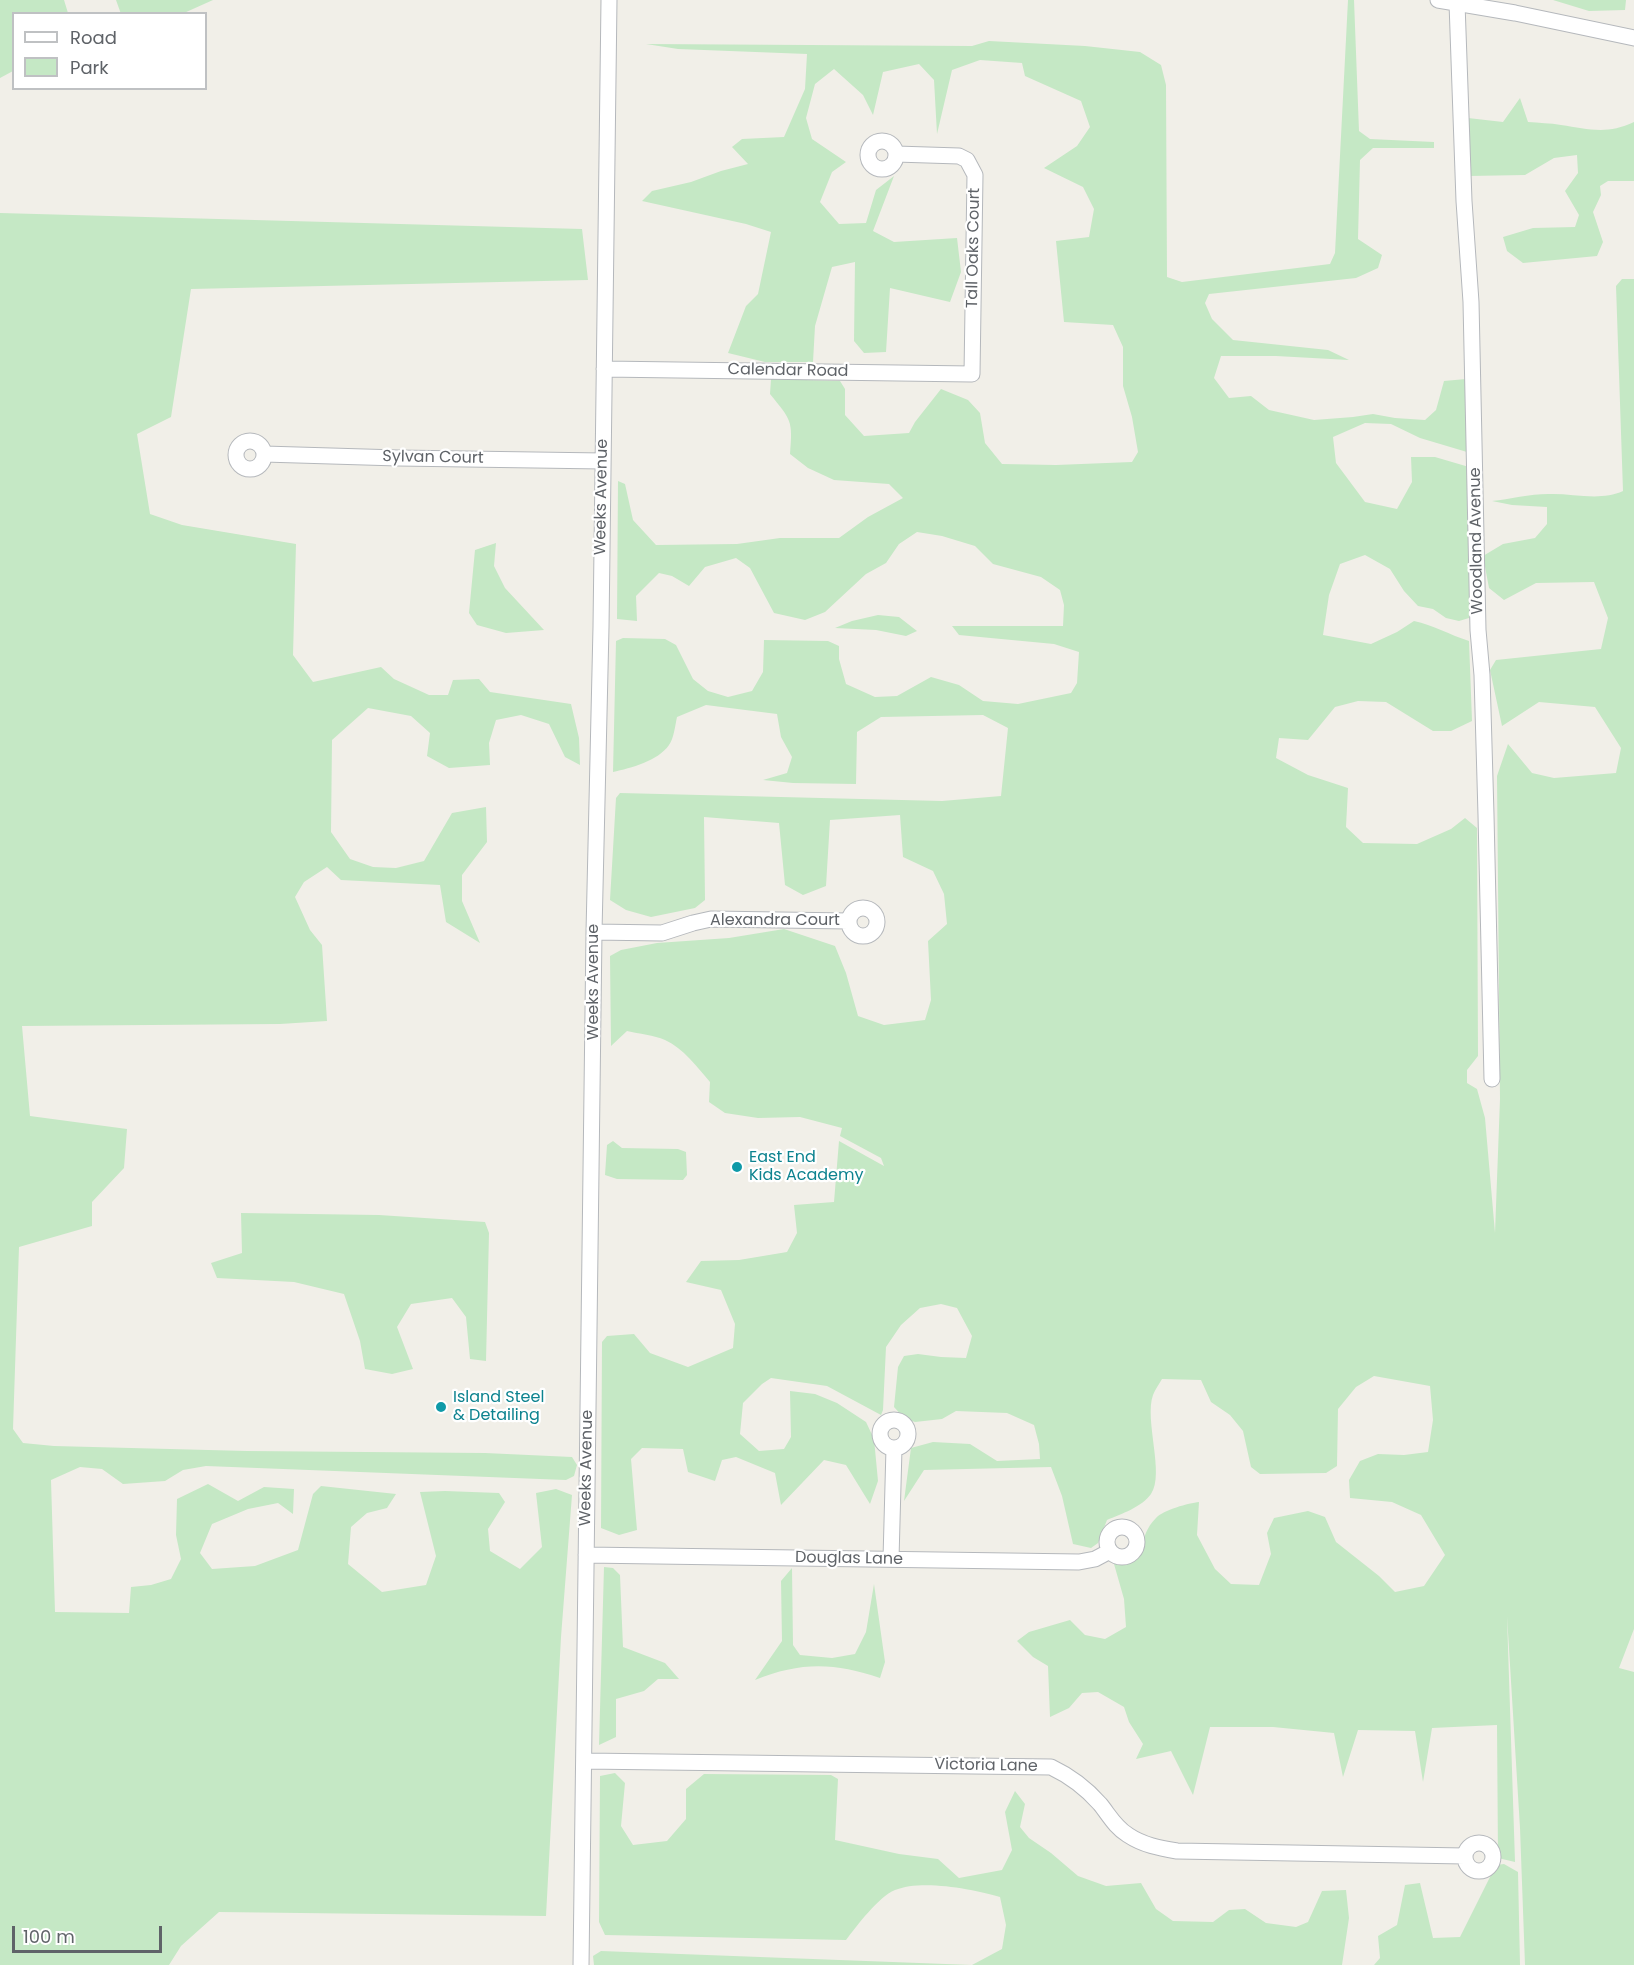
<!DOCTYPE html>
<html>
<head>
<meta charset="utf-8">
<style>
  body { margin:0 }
  #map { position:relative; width:1634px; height:1965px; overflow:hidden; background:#f1efe8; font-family:Poppins,sans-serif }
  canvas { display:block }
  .legend { position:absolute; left:12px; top:12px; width:195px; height:78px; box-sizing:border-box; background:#fff; border:2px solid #bfc1c3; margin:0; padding:8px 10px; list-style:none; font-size:18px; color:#5f6368 }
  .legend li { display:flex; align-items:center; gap:12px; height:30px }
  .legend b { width:30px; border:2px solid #bfc1c3 }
  .scale { position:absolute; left:12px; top:1926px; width:150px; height:27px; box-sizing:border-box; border:3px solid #5f6368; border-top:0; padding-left:8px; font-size:18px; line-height:21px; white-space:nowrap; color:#5f6368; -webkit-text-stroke:4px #fff; paint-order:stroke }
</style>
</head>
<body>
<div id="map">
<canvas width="1634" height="1965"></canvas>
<ul class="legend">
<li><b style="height:8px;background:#fff"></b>Road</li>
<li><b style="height:16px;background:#c5e8c5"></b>Park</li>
</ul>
<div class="scale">100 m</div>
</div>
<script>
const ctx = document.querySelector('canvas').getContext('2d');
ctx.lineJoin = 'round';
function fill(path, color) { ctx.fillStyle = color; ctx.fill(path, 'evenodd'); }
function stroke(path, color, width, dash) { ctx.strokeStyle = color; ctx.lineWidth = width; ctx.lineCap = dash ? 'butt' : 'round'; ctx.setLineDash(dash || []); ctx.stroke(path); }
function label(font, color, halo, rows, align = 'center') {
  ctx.font = font + ' Poppins,sans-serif'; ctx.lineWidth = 4.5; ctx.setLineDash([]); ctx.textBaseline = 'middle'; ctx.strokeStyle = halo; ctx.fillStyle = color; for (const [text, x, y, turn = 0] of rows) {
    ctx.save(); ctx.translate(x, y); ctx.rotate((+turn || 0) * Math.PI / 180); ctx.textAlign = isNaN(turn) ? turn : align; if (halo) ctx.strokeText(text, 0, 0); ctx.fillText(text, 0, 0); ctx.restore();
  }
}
const green = new Path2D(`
  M0,0H64L68,13L14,14L13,71L0,78Z
  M116,0H213L184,13L121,14Z
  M1348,0H1354L1359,131L1370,139L1434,142V148H1373L1360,160L1358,239L1382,255L1378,268L1356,278L1209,294L1205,303L1212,319L1233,340L1328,350L1349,360L1276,356H1221L1214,378L1229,398L1251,396L1269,410L1314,420L1353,417L1373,414L1395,418L1425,420L1436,410L1444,381L1466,379L1467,452L1420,438L1391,424L1365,423L1333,437L1336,463L1365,502L1397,509L1412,482L1411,457H1435L1469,467L1470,609L1469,618L1459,621L1446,618L1433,609L1418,606L1404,591L1390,569L1365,555L1340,564L1329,595L1323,635L1371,644L1397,632L1414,621C1433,625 1450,635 1469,641L1472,721L1451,731H1433L1386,702L1358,701L1335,707L1308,740L1279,738L1276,758L1308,775L1348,788L1346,827L1363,843L1417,844L1451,829L1465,818L1477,828L1478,1056L1467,1070V1083L1477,1089L1485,1118L1495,1233L1500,1099L1497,776L1508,744L1532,773L1554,778L1616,773L1621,748L1595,707L1539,702L1502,726L1490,670L1496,660L1601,649L1608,618L1594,582L1536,583L1504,600L1489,588L1483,556L1503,544L1535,538L1547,524V507L1512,505L1492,501C1511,499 1533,493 1553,494C1575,494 1602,501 1623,491L1616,286L1622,279H1634V1629L1619,1668L1634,1672V1965H1525L1520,1828L1507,1616L1515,1862L1498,1858L1497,1725L1432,1728L1423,1782L1415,1731L1358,1730L1343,1777L1334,1733L1273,1727H1210L1193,1795L1171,1751L1136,1759L1143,1744L1129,1722L1124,1707L1098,1692L1082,1693L1069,1708L1050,1717L1048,1666L1033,1657L1017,1641L1029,1632L1070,1620L1085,1635L1105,1639L1126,1627L1124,1599L1114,1564C1151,1555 1136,1538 1156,1518C1163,1510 1189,1503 1199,1502L1197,1535L1215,1569L1231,1584L1259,1585L1271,1554L1267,1533L1274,1518L1308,1511L1325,1517L1336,1542L1379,1576L1395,1592L1424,1586L1445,1555L1421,1515L1392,1502L1350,1498L1349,1480L1360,1461L1378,1454L1404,1455L1428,1452L1433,1420L1430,1386L1374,1376L1356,1387L1338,1409L1337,1466L1326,1473L1260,1474L1251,1467L1243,1431L1230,1415L1211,1402L1201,1380L1162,1379C1159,1384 1155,1390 1153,1395C1144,1420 1165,1474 1151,1494C1142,1507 1121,1514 1107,1520L1098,1543L1091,1548L1073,1544L1062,1496L1051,1467L924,1470L904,1501L911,1448L933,1442L970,1444L997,1461L1040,1459L1039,1444L1034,1425L1007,1413L956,1411L942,1419L915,1422L904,1418L894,1407L898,1367L904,1356L918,1354L941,1357L966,1358L972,1336L957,1308L941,1304L920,1308L901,1325L886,1347L883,1410L881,1415L827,1386L771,1378L762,1384L743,1403L740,1434L759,1451L784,1449L791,1437L790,1391L815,1394L837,1403L866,1422L874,1439L878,1481L870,1504L846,1465L824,1460L781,1505L775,1473L736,1457L722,1460L715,1481L688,1472L683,1449L642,1448L631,1459L637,1530L619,1535L601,1528L602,1342L607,1336L634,1334L650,1353L688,1367L733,1348L735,1324L721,1290L686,1282L701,1261L739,1260L787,1252L797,1233L794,1205L834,1202L839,1141L884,1166L881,1158L840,1136L842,1128L800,1117L758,1118L725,1113L709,1102L710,1082C698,1068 683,1048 665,1040C654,1035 639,1034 627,1031L611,1046L610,956L621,950L657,943L729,938L784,929L835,946L846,973L858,1016L884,1025L925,1020L931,1000L928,941L947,924L944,894L933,871L903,857L900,815L830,820L826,886L803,895L785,885L779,823L704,817L705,900L695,908L651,917L626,910L610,900L616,798L620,793L942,801L1001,796L1008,728L983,715L881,717L857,732L856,784L793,783L763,780L787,773L792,757L781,737L777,714L706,705L677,717C675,726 674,738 669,745C658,761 631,768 613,772L616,641L623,638L665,639L676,645L693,679L708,691L728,697L752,691L763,672L764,640L828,641L839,646V659L846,684L875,697L897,696L931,677L959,685L983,701L1018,704L1071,693L1077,683L1079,652L1054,644L959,635L952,626H1063L1064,605L1060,590L1041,577L993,564L975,546L942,536L917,532L899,544L886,563L866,574L825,612L805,620L774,613L750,568L736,558L705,567L689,586L672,576L659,573L636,596L637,621L617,619L618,481L625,484L633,520L656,545L737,544L780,538H839L868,517L903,498L889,484L834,480L808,468L790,454C793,420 791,420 770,394L771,379L840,381L845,389V415L864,436L909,433L915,422L941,389L968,400L980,413L985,443L1002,464L1056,465L1132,462L1138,452L1132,417L1123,386V347L1113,325L1064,322L1056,241L1089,237L1094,209L1083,187L1044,168L1077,146L1090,127L1081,101L1025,76L1022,63L980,60L952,70L937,134L934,80L919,64L883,72L873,115L863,95L834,69L815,84L806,118L812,139L846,162L832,172L820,202L839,224L866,223L876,190L894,176L873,231L894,242L957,238L961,272L950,302L890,288L886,352L864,353L854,341L855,262L832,267L815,326L813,362H765L728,353L746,306L758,294L771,232L746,224L642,201L652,191L691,182L721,171L748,164L732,147L742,139L784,137L805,89L807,54L678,49L646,44L972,46L989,41L1085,46L1140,52L1161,65L1166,85L1167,277L1182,282L1330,264L1335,253Z
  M1553,0H1626L1625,10L1589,11Z
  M1520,98L1528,122C1539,123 1550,123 1561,125C1588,129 1607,135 1634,122V181H1608L1600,186L1601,195L1593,212L1603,242L1597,256L1523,263L1507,251L1503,237L1533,228L1575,227L1579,215L1565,191L1578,173L1577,155L1554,158L1525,175L1469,176L1468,118L1503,122Z
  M0,213L582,229L588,280L191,289L171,417L137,434L150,514L182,525L296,544L293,655L313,682L381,667L394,679L429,695H448L453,680L479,679L490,692L571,704L579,738L580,765L565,757L549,724L521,715L496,720L489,743L490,765L449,768L427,756L430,733L411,716L368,708L332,740L331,832L350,859L373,867L396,868L424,861L452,813L486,807L487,842L462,875V901L480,943L446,922L440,885L341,880L327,867L304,882L295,897L310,930L322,945L327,1021L280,1024L22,1026L30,1116L127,1129L124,1168L92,1202V1226L19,1247L13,1429L23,1443L54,1446L247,1451L485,1453L572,1457L577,1465L574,1476L566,1480L206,1466L183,1470L165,1481L123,1484L102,1469L80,1467L51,1480L55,1612L129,1613L131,1587L151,1585L171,1579L181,1559L176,1535L177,1499L208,1484L238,1501L264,1487L294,1489L293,1514L278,1503L248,1509L212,1524L200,1553L212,1569L255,1566L298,1550L313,1494L321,1486L396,1494L387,1508L367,1513L351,1527L348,1564L382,1592L426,1585L436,1556L420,1492L445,1491L499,1493L505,1502L488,1529L490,1551L520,1569L542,1547L536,1493L556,1489L572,1495L561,1637L546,1916L219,1912L181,1946L169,1965H0Z
  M496,543L494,566L505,588L544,630L506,633L477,625L469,613L475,550Z
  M878,615L899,617L917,631L906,636L876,630L835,628L852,621Z
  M613,1141L622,1148L678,1149L686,1152L687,1175L683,1180L617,1179L605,1175L607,1145Z
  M241,1213L379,1215L485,1222L489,1233L486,1361L470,1359L466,1317L452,1298L411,1304L397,1327L413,1369L392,1374L365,1369L360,1341L344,1294L294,1282L217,1278L211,1263L242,1253Z
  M604,1567L613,1568L620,1575L623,1647L665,1663L679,1679H658L644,1691L616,1699V1737L599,1745Z
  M792,1568L793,1645L800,1655L832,1658L855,1654L866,1632L874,1584L885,1662L880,1678C834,1662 799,1662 755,1680L782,1641L781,1581Z
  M615,1773L625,1783L621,1826L633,1845L667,1841L686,1819V1789L704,1774L831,1775L838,1779L835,1840L899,1854L938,1859L959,1878L1002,1870L1012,1850L1005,1812L1015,1791L1025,1804L1020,1827L1029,1838L1051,1853L1078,1876L1106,1886L1141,1883L1156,1909L1173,1921L1213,1922L1229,1910L1245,1909L1266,1923L1296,1927L1308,1922L1322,1891L1346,1890L1349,1918L1342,1965H594L593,1956L601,1951L972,1965L1002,1949L1006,1925L1000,1897C974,1889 921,1879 895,1890C878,1897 857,1926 846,1940L605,1935L599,1922L600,1776Z
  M1504,1864L1518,1872L1520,1965H1374L1380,1958L1378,1936L1397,1925L1405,1885L1420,1883L1433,1938L1460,1937L1496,1865Z`);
const minor = new Path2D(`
  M1438,0L1515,13L1634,38
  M1457,3L1464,201L1471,302L1478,630L1482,675L1486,815L1492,1079
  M868 155a14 14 0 1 1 28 0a14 14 0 1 1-28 0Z
  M604,369L972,374L975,175L967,160L959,156L896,154
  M236 455a14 14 0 1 1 28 0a14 14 0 1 1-28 0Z
  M264,454L398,458L603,461
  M849 922a14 14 0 1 1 28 0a14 14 0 1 1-28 0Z
  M594,932L662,933L693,923L711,919L849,921
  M880 1434a14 14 0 1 1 28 0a14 14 0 1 1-28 0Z
  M1107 1542a15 15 0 1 1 30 0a15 15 0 1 1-30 0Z
  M586,1555L1079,1562L1095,1559L1110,1551
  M891,1559L894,1448
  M585,1761L1051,1767C1070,1776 1086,1788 1100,1804C1109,1815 1115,1827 1128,1835C1143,1845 1159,1848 1177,1851L1465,1856
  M1465 1857a14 14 0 1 1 28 0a14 14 0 1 1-28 0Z
  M581,1965L594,932L601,627L609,0`);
const markers = [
  [737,1167,6,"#0f9aa8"],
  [441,1407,6,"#0f9aa8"]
];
const streetNames = [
  ["Tall Oaks Court",974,248,-89],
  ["Calendar Road",788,371,1],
  ["Sylvan Court",433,458,1],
  ["Weeks Avenue",602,497,-89],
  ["Woodland Avenue",1477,541,-91],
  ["Alexandra Court",775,921],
  ["Weeks Avenue",594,982,-90],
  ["Weeks Avenue",587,1468,-89],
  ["Douglas Lane",849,1559,1],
  ["Victoria Lane",986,1766,1]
];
const cultureNames = [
  ["East End",749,1158],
  ["Kids Academy",749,1176],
  ["Island Steel",453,1398],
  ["& Detailing",453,1416]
];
fill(green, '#c5e8c5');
stroke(minor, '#b5b8bc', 17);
stroke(minor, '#fff', 15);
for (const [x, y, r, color] of markers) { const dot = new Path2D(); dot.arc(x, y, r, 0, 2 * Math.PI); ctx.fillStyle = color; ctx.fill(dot); stroke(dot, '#fff', 2); }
label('16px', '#5f6368', '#fff', streetNames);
label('16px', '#0d838f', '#fff', cultureNames, 'left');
</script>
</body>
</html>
